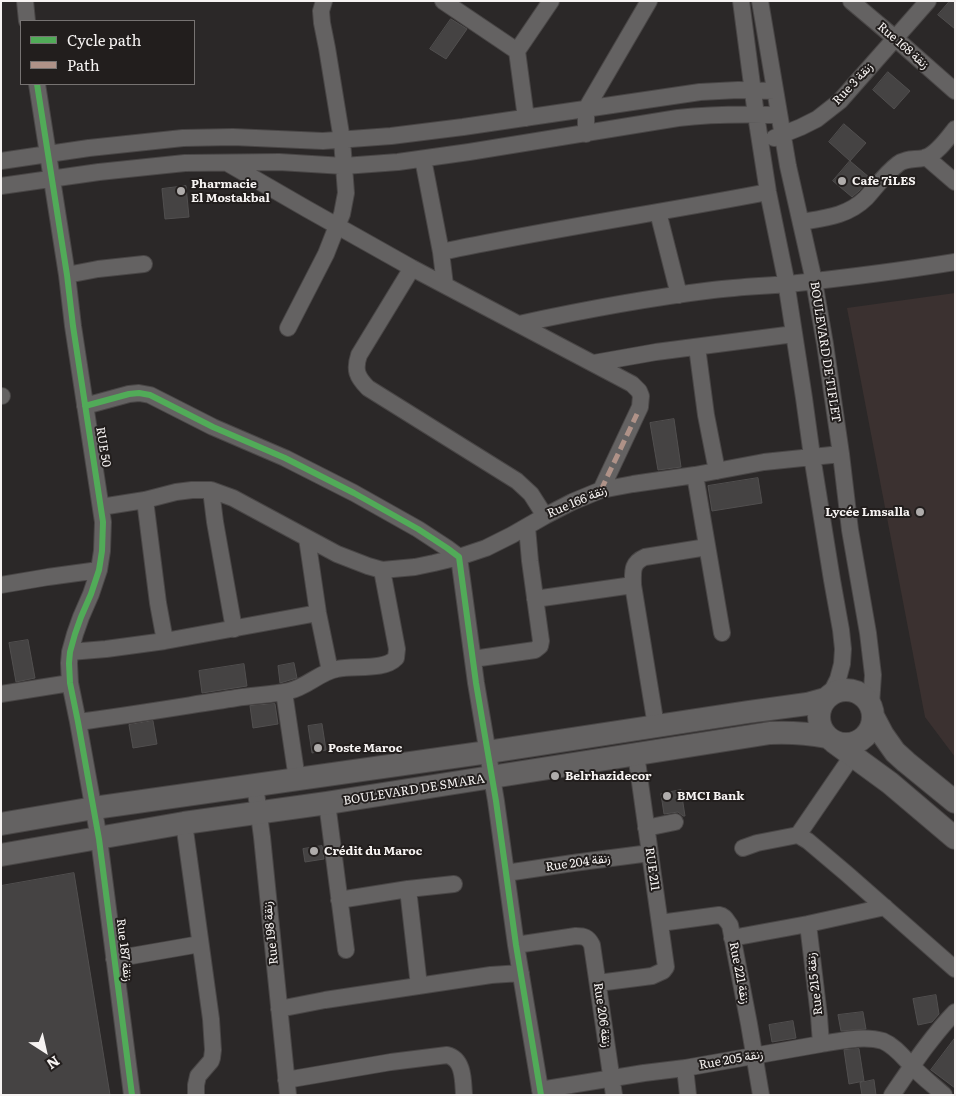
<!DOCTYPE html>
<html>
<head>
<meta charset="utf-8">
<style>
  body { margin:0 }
  #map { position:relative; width:956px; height:1096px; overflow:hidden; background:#2b2828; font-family:Literata,serif }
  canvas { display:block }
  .frame { position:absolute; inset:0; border:2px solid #f6f3f2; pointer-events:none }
  .legend { position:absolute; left:20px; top:20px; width:175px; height:65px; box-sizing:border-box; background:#221e1d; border:1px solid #777372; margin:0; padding:6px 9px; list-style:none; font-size:15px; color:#f6f3f2 }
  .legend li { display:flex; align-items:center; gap:10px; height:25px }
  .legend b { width:25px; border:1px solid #777372 }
  .north { position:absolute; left:20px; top:1026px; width:50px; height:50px; -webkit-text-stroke:4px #221e1d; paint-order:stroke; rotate:145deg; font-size:14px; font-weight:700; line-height:20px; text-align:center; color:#f6f3f2 }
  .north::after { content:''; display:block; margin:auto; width:18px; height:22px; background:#f6f3f2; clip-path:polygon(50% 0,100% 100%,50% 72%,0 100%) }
</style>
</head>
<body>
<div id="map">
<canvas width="956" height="1096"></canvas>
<div class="frame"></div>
<ul class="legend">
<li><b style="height:6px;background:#51ab58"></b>Cycle path</li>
<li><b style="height:6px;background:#af9288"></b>Path</li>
</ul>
<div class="north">N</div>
</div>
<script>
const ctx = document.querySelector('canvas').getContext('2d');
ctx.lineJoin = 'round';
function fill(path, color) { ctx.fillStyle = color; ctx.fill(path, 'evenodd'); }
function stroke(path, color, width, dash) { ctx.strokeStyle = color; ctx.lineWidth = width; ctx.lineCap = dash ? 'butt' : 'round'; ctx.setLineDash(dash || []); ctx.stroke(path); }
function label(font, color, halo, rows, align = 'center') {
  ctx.font = font + ' Literata,Vazirmatn,serif'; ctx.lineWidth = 4; ctx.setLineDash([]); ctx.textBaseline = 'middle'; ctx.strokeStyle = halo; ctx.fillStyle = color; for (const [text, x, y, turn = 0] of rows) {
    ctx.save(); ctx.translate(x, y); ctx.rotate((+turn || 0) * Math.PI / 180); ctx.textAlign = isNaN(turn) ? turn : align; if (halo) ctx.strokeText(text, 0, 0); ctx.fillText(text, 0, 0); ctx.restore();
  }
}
const built = new Path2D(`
  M955,293V757L925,717L847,308Z`);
const building = new Path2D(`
  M950,1H955V29L938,15Z
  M451,19L467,29L446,59L430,49Z
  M888,72L910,91L894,109L873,90Z
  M844,124L866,143L850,161L829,142Z
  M850,161L870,178L859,191L852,197L833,181Z
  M186,186L189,217L165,219L162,189Z
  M674,419L681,467L658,470L650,423Z
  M758,478L762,503L712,511L708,486Z
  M28,640L35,678L16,682L9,643Z
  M294,663L297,678L280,683L278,666Z
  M244,664L247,686L202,693L199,671Z
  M275,704L278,724L253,728L250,706Z
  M153,721L157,744L133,748L129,725Z
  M322,724L326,750L312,753L308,726Z
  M681,790L685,816H683L678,812L664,814L661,794Z
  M322,846L324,859L305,862L303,849Z
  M74,873L110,1095H1V886Z
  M936,995L939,1014L932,1022L918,1025L913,999Z
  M863,1012L866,1029L841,1031L838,1015Z
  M793,1021L796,1038L772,1042L769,1025Z
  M955,1038V1088L931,1070Z
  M859,1049L864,1081L849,1084L844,1050Z
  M874,1080L876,1095H862L860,1083Z`);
const street = new Path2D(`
  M25,1L27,21
  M443,1L517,51
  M741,1L756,115L768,192L785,275L804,398L812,456L832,580L841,630L843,649L842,664L838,679L830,695
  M760,1L788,166L814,281L825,344L841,454L850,530L868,633L873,675L871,705
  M851,1L896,39L955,91
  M517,51L526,118
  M517,51L551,1
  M37,84L67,275L73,326L103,522L102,551L99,570L91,594L81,617L75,634L70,652L69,663L70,683L78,722L99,839L132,1095
  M586,134V109L649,1
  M774,138L801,127L817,119L840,101L928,1
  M926,157L955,182
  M423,159L441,252L445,285
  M1,161L89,148L183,138L233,137L323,141L391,136L463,127L700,92L738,90L775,91
  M229,164L307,209L412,268L632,384L639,391L641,396L640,407L601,490
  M1,186L99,172L185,163L279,162L344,166L398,162L469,152L678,118C712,114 745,114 779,115
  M658,212L679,295
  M801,222C825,218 848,216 866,198C876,187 885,174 898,164C906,158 914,160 924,158C936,155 948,138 955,129
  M441,252C549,229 659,213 768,192
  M412,268L359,355C354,370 357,377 368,388L517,481L531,494L545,516
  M67,275L98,269L144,264
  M519,324C583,310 648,298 713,290C738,287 764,286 789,284C844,278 900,271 955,262
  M288,328L326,254L337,226L342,214L346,193L342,140L327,48L322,23L321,11L324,1
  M697,347L706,415L717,471
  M594,363L656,352L794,334
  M1,396H2
  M85,406L129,394L139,393L150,395L213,427L285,458L354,493L418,529L447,548L459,557L476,683L496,801L516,945L541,1095
  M695,475L722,633
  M211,490L215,522L234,629
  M145,500L158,603L165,641
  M101,507L145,500L176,492L192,490H211L233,498L337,554L368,566L382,570L415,567L434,563L459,557L486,548L512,535L545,516L572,502L601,490L633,484L695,475L764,462L841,454
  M307,538L318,613L330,671
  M1,585L48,577L99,570
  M535,599L633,585
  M70,652L106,649L165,641L318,613
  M473,659L535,650L540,646L541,641L530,561L527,527
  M284,692L297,779
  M1,694L70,683
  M78,722C131,715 184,706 236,698C254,695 272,695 289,691C307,687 320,672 337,669C354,665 384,671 396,658L397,649L382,570
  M656,726L633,585C633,572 631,563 645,557L707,547
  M255,785L262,837L288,1095
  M327,803L346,950
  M184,823L211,1019L213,1050L212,1058L211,1061L198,1076L196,1085V1095
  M646,828L675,822
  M798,835L848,762L854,743
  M743,848L757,843L798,835L808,841L847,874L955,969
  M506,873L573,863L650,853
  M408,889L419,986
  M339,900L408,889L454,884
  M660,923L719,915C725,916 726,920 730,925L749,1024L761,1095
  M808,924L819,1016L821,1044
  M732,938L808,924L885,907
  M516,945L576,936C584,936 588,937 592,945L614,1095
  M114,959L200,944
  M598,983L652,976L663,971L666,967L636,754
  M279,1009L325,1000L491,975L521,973
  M685,1068L688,1095
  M286,1080L391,1062L447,1055C464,1059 463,1081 464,1095
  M540,1090L644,1073L685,1068L821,1044C840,1041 864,1035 883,1041C895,1046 903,1057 912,1066C922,1077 933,1085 944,1095
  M892,1095C912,1066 931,1037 955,1012`);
const secondary = new Path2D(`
  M819 717a27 27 0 1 1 54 0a27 27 0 1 1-54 0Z
  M873,716L883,735L895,752L906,762L955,802
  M834,742L890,783L955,838
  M1,824L94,808L488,752L748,712L807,704L825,699
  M1,855L184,823L327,803L770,733C792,732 806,733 827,737`);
const quiet = new Path2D(`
  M601,490L637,414`);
const cycleway = new Path2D(`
  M37,84L67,275L73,326L103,522L102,551L99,570L91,594L81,617L75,634L70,652L69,663L70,683L78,722L99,839L132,1095
  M85,406L129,394L139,393L150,395L213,427L285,458L354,493L418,529L447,548L459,557L476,683L496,801L516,945L541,1095`);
const markers = [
  [842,181,5,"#afacab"],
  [181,191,5,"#afacab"],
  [920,512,5,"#afacab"],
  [318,748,5,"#afacab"],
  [555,776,5,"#afacab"],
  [667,796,5,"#afacab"],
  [314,851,5,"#afacab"]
];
const streetNames = [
  ["Rue 168 زنقة",903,46,41],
  ["Rue 3 زنقة",853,84,-47],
  ["BOULEVARD DE TIFLET",825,352,81],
  ["RUE 50",103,447,81],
  ["Rue 166 زنقة",577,502,-23],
  ["BOULEVARD DE SMARA",414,790,-9],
  ["Rue 204 زنقة",578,863,-8],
  ["RUE 211",652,869,82],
  ["Rue 198 زنقة",271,933,-96],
  ["Rue 187 زنقة",124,950,83],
  ["Rue 221 زنقة",739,973,79],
  ["Rue 215 زنقة",815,984,-97],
  ["Rue 206 زنقة",602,1015,82],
  ["Rue 205 زنقة",731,1060,-10]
];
const poiNames = [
  ["Cafe 7iLES",852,181],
  ["Pharmacie",191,184],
  ["El Mostakbal",191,198],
  ["Lycée Lmsalla",910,512,"right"],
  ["Poste Maroc",328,748],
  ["Belrhazidecor",565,776],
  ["BMCI Bank",677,796],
  ["Crédit du Maroc",324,851]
];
fill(built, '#3b3130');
fill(building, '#454343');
stroke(building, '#514f4f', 1);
stroke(street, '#494646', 18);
stroke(secondary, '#494646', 24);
stroke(street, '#646262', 16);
stroke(secondary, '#646262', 22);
stroke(quiet, '#af9288', 5, [10, 5]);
stroke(cycleway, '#51ab58', 6);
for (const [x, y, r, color] of markers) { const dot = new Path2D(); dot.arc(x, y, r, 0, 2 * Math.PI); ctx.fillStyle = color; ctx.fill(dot); stroke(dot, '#221e1d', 2); }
label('12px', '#f6f3f2', '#221e1d', streetNames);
label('bold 12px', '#f6f3f2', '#221e1d', poiNames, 'left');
</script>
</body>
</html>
